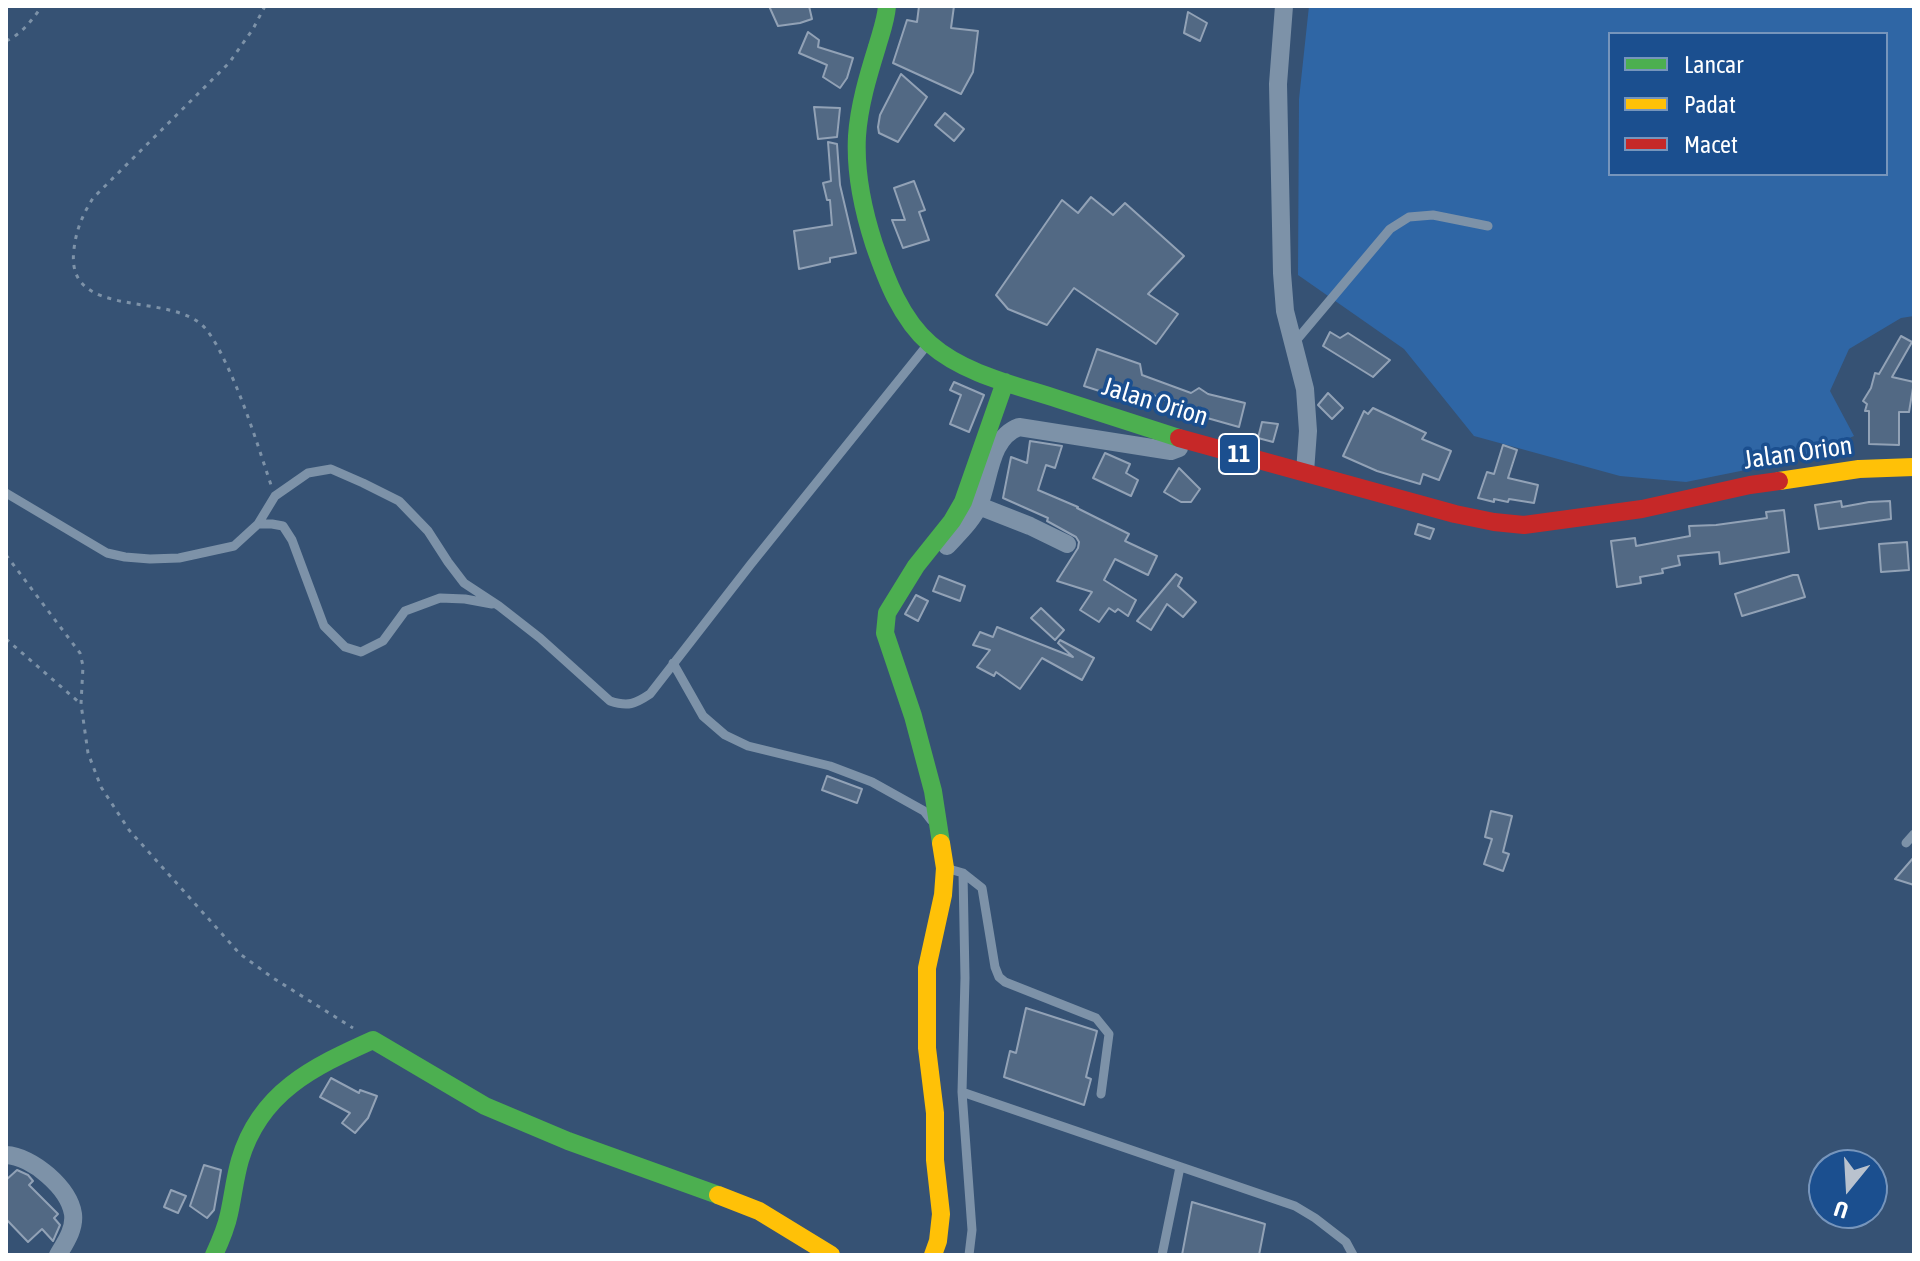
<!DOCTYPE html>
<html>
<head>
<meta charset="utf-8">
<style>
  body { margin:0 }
  #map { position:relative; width:1920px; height:1261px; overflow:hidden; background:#365274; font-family:"Asap Condensed",sans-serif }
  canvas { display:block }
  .frame { position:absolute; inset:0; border:8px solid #fff; pointer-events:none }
  .legend { position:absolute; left:1608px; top:32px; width:280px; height:144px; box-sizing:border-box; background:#1b4f8f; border:2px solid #7695bc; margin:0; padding:10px 14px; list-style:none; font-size:24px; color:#fff }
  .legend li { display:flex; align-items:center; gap:16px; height:40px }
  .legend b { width:40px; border:2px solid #7695bc }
  .north { position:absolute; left:1808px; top:1149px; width:80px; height:80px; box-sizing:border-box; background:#1b4f8f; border:2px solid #7695bc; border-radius:50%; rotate:198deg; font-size:22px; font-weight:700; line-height:32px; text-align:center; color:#fff }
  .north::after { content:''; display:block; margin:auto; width:28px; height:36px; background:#b9c2ce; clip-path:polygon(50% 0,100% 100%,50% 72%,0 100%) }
</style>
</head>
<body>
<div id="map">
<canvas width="1920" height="1261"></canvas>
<div class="frame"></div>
<ul class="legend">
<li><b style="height:10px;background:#4caf50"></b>Lancar</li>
<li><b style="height:10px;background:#ffc107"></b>Padat</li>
<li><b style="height:10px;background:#c62828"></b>Macet</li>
</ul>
<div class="north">U</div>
</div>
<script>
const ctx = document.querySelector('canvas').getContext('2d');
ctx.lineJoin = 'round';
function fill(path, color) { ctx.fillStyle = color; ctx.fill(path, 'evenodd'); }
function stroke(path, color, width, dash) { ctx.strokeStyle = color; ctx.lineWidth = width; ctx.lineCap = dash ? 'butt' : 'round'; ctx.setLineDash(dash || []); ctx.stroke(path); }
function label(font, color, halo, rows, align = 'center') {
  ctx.font = font + ' "Asap Condensed",sans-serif'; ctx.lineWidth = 7; ctx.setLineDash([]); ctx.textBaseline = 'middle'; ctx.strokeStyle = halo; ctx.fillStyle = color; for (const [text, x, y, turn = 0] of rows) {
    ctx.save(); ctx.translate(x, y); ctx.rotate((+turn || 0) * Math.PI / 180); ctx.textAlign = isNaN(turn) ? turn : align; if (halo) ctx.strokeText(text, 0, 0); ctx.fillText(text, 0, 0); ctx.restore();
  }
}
const green = new Path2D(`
  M1309,6H1914V316L1901,318L1849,349L1830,391L1854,436L1800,459L1686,482L1620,476L1474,436L1404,349L1298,275L1299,99ZM1610,34H1886V174H1610Z`);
const building = new Path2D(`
  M769,6H809L812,19L800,23L778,26Z
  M919,6H954L951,28L978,31L973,72L961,94L893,63L907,20L917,22Z
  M1188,12L1207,23L1200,41L1184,33Z
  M808,32L819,40L818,47L853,58L847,78L840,88L823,77L827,65L799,53Z
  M901,74L927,97L898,142L879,133L878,127L880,115Z
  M814,107L840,108L837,137L818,139Z
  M945,113L964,129L954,141L935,125Z
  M828,142L837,144L840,185L856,253L830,258V262L799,269L794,231L832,225L830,200H827L823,183L831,181Z
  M914,181L925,210L919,212L929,240L903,248L892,220H905L894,188Z
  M1091,197L1113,215L1125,203L1184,256L1148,294L1178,314L1156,344L1074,288L1047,325L1008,309L996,295L1062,200L1078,213Z
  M1330,332L1340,338L1348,333L1390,360L1373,377L1323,346Z
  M1901,336L1912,342L1892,377L1914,382L1909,412H1899V445L1869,444V411H1865L1867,404L1863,401L1871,388L1875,373L1879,374Z
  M1097,349L1140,364L1142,375L1191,393L1199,388L1208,394L1245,403L1239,427L1200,416L1198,422L1187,417L1184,407L1153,395L1149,407L1084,386Z
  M954,382L984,395L969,432L950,424L961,395L950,390Z
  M1328,393L1343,408L1332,419L1318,405Z
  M1373,408L1426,433L1422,439L1451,451L1439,480L1423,474L1420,484L1377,471L1343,456L1364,411L1368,414Z
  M1262,422L1278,424L1273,442L1258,438Z
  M1030,441L1062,446L1055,468L1046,465L1038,490L1078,507L1077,508L1129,534L1125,541L1157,556L1148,575L1115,559L1104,580L1136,600L1128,616L1118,609L1115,612L1109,608L1099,622L1080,610L1092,592L1057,581L1078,548L1079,542L1076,537L1047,521L1048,518L1003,498L1011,457L1027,463Z
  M1503,445L1517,450L1508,478L1538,485L1534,503L1509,499L1508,502L1494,499V502L1478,498L1487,472L1494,474Z
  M1105,453L1130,464L1126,473L1138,480L1131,496L1093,478Z
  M1179,468L1200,489L1191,502H1181L1164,492Z
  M1841,501L1842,507L1869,502L1890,501L1891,519L1819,529L1815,505Z
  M1784,510L1789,552L1720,564L1719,552L1678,556L1680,565L1662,569L1663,573L1640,577L1641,583L1617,587L1611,541L1635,538L1636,546L1690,536L1689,526L1716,525L1767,518L1766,512Z
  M1418,524L1434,529L1430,539L1415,534Z
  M1907,542L1909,570L1881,572L1879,544Z
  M1176,574L1182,578L1178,586L1196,602L1183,617L1167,604L1151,630L1137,621Z
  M1793,575H1798L1805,597L1742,616L1735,594Z
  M939,576L965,586L960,601L933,591Z
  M916,595L928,601L918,621L905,614Z
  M1041,608L1064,630L1055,640L1031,618Z
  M997,627L1073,657L1058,643L1060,640L1094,658L1082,680L1042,658L1020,689L996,672L994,676L977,667L990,650L973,645L980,632L993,637Z
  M827,776L862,789L857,803L822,790Z
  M1491,811L1512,816L1503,852L1509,854L1503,871L1484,864L1492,839L1485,837Z
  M1914,857V885L1895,879Z
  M1026,1008L1097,1031L1086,1077L1091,1079L1084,1105L1004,1077L1010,1051L1016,1053Z
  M331,1078L359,1093L360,1090L377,1096L368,1118L355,1133L342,1123L350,1113L320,1097Z
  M204,1165L221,1170L214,1210L207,1218L190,1206Z
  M17,1170L28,1175L33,1181L29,1185L58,1214L54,1218L60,1225L53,1241L42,1229L28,1242L6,1219V1180Z
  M171,1190L186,1196L178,1213L164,1207Z
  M1192,1202L1265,1224L1259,1255H1182Z`);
const path = new Path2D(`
  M265,6L253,29L229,63L93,198C83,214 76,230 74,249C64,322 171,290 205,328C215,340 222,355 229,370C246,407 258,446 271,485
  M6,41C22,34 32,20 42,6
  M6,555L80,653L83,666L81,704L88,753L101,787L129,830L240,954L273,978L353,1028
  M6,639L81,704`);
const lane = new Path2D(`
  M1294,343L1390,229L1409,217L1433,215L1488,226
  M6,493L107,553L125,557L150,559L179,558L234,546L258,524L275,496L308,473L331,469L363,483L399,501L428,531L448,562L464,583L499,606L540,638L610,701C628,707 635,704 650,694L751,564L924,349
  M258,524H272L283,526L292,540L324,626L345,647L361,652L383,641L405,611L440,598L465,599L492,604
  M673,663L703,716L725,735L748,746L830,766L872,782L924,811L931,820
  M1906,843L1914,834
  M949,869L963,873L965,978L962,1092L972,1230L969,1255
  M963,873L982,888L995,967L999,977L1005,982L1096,1018L1109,1034L1101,1094
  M962,1092L1295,1206L1315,1218L1346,1242L1353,1255
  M1162,1255L1180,1167`);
const street = new Path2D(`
  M1284,6L1278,84L1282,273L1285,311L1305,389L1308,431L1305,472
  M979,506L1030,526L1067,544
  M947,546C958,534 973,520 979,505C990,479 989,438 1019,427L1171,451L1179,448
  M6,1155C32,1156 69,1188 73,1214C75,1229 65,1243 58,1255`);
const fast = new Path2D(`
  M887,6C886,20 881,33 877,47C868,76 859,106 857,136C855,172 863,210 874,244C886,279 901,319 930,344C964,374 1015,385 1058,399C1098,412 1138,425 1179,438
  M941,843L933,791L913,716L885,633L887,613L916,566L952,521L963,502L1005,382
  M214,1255C220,1242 226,1229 229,1214C233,1196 235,1177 240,1160C260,1092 313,1067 373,1040L485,1106L568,1141L718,1195`);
const slow = new Path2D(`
  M1779,481L1859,469L1914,467
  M718,1195L759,1211L831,1255
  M933,1255L938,1241L941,1214L935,1160V1113L927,1048V968L943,895L945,868L941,843`);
const jam = new Path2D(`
  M1179,438L1455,514L1494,522L1524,525L1642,509L1750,485L1779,481`);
const shields = [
  [1239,454,40]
];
const shieldNames = [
  ["11",1239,454]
];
const streetNames = [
  ["Jalan Orion",1155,402,17],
  ["Jalan Orion",1798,453,-8]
];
fill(green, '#2f66a5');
fill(building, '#526984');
stroke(building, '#92a2b6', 2);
stroke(path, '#7d92a8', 3, [4, 6]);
stroke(lane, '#7d92a8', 9);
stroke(street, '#7d92a8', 18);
stroke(fast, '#4caf50', 18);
stroke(slow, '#ffc107', 18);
stroke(jam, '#c62828', 18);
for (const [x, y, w] of shields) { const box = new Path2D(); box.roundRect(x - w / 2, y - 20, w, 40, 6); ctx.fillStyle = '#1b4f8f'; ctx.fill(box); stroke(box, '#fff', 2); }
label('bold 24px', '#fff', null, shieldNames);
label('26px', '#fff', '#1b4f8f', streetNames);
</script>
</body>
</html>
